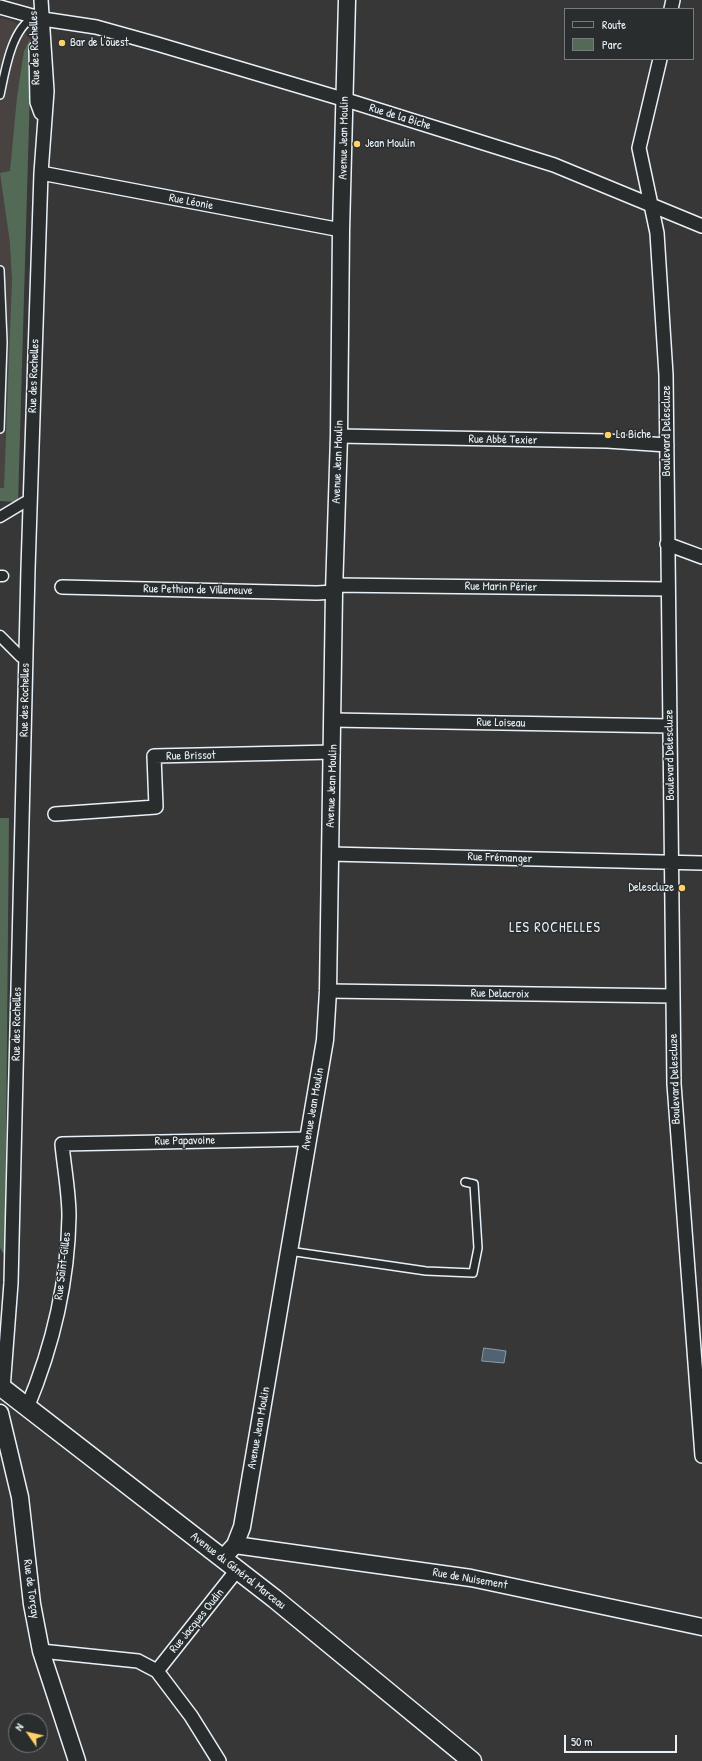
<!DOCTYPE html>
<html>
<head>
<meta charset="utf-8">
<style>
  body { margin:0 }
  #map { position:relative; width:702px; height:1761px; overflow:hidden; background:#383737; font-family:"Patrick Hand",sans-serif }
  canvas { display:block }
  .legend { position:absolute; left:564px; top:8px; width:130px; height:52px; box-sizing:border-box; background:#2a2d2e; border:1px solid #767b7f; margin:0; padding:5px 7px; list-style:none; font-size:12px; color:#e8f1f8 }
  .legend li { display:flex; align-items:center; gap:8px; height:20px }
  .legend b { width:20px; border:1px solid #767b7f }
  .north { position:absolute; left:8px; top:1713px; width:40px; height:40px; box-sizing:border-box; background:#2a2d2e; border:1px solid #767b7f; border-radius:50%; rotate:304deg; font-size:11px; font-weight:700; line-height:16px; text-align:center; color:#e8f1f8 }
  .north::after { content:''; display:block; margin:auto; width:14px; height:18px; background:#ffd166; clip-path:polygon(50% 0,100% 100%,50% 72%,0 100%) }
  .scale { position:absolute; left:564px; top:1735px; width:113px; height:18px; box-sizing:border-box; border:2px solid #e8f1f8; border-top:0; padding-left:5px; font-size:12px; line-height:14px; white-space:nowrap; color:#e8f1f8; -webkit-text-stroke:3px #2a2d2e; paint-order:stroke }
</style>
</head>
<body>
<div id="map">
<canvas width="702" height="1761"></canvas>
<ul class="legend">
<li><b style="height:5px;background:#2a2d2e"></b>Route</li>
<li><b style="height:11px;background:#536a57"></b>Parc</li>
</ul>
<div class="north">N</div>
<div class="scale">50 m</div>
</div>
<script>
const ctx = document.querySelector('canvas').getContext('2d');
ctx.lineJoin = 'round';
function fill(path, color) { ctx.fillStyle = color; ctx.fill(path, 'evenodd'); }
function stroke(path, color, width, dash) { ctx.strokeStyle = color; ctx.lineWidth = width; ctx.lineCap = dash ? 'butt' : 'round'; ctx.setLineDash(dash || []); ctx.stroke(path); }
function label(font, color, halo, rows, align = 'center') {
  ctx.font = font + ' "Patrick Hand",sans-serif'; ctx.lineWidth = 3; ctx.setLineDash([]); ctx.textBaseline = 'middle'; ctx.strokeStyle = halo; ctx.fillStyle = color; for (const [text, x, y, turn = 0] of rows) {
    ctx.save(); ctx.translate(x, y); ctx.rotate((+turn || 0) * Math.PI / 180); ctx.textAlign = isNaN(turn) ? turn : align; if (halo) ctx.strokeText(text, 0, 0); ctx.fillText(text, 0, 0); ctx.restore();
  }
}
const built = new Path2D(`
  M0,18L13,21L20,26L30,39L31,45L18,502L0,501Z`);
const green = new Path2D(`
  M30,39L31,55L18,502L0,501V488H4L12,280L10,243L0,173L10,171L17,97L24,51Z
  M0,818H9L5,1256L0,1248Z`);
const water = new Path2D(`
  M484,1348L506,1351L504,1363L482,1361Z`);
const service = new Path2D(`
  M0,95C5,72 11,29 34,17
  M0,270L3,342L0,429
  M289,1251L426,1271L473,1273L478,1248L474,1184L465,1182`);
const pedestrian = new Path2D(`
  M0,517L25,502
  M0,576H3
  M0,636L21,657`);
const minor = new Path2D(`
  M0,7L43,19L96,27L157,44L356,103L554,165L702,226
  M671,9L673,0
  M36,48L37,102L41,113
  M660,59L639,148L657,233L666,375L674,1084L702,1456
  M41,173L341,230
  M339,436L607,441L667,445
  M667,544L702,557
  M334,585L668,589
  M62,587L317,593L334,592
  M333,720L670,726
  M55,814L156,807L154,756L333,752
  M330,854L702,863
  M328,991L672,996
  M3,1389L11,1283L28,569L41,173L47,91L41,0
  M27,1408C52,1348 68,1281 69,1216C69,1192 64,1167 62,1144L308,1139
  M41,1651L138,1661L157,1671L191,1716L219,1761
  M157,1671L237,1570`);
const tertiary = new Path2D(`
  M0,1413L20,1497L32,1604L41,1651L77,1761
  M235,1545L471,1578L702,1627
  M223,1558L235,1545L242,1527L325,1040L328,991L334,592L339,436L341,230L347,0`);
const secondary = new Path2D(`
  M0,1386L275,1599L472,1761`);
const markers = [
  [62,43,4,"#ffd166"],
  [357,144,4,"#ffd166"],
  [608,435,4,"#ffd166"],
  [682,888,4,"#ffd166"]
];
const poiNames = [
  ["Bar de l'ouest",70,43],
  ["Jean Moulin",365,144],
  ["La Biche",616,435],
  ["Delescluze",674,888,"right"]
];
const streetNames = [
  ["Rue des Rochelles",35,48,-92],
  ["Rue de la Biche",400,117,17],
  ["Avenue Jean Moulin",344,138,-89],
  ["Rue Léonie",191,202,11],
  ["Rue des Rochelles",34,376,-88],
  ["Boulevard Delescluze",667,431,-90],
  ["Rue Abbé Texier",503,440,1],
  ["Avenue Jean Moulin",338,462,-88],
  ["Rue Marin Périer",501,587,1],
  ["Rue Pethion de Villeneuve",198,590,1],
  ["Rue des Rochelles",25,700,-89],
  ["Rue Loiseau",501,723,1],
  ["Boulevard Delescluze",670,755,-91],
  ["Rue Brissot",191,756,-1],
  ["Avenue Jean Moulin",332,786,-88],
  ["Rue Frémanger",500,858,2],
  ["Rue Delacroix",500,994,1],
  ["Rue des Rochelles",17,1024,-89],
  ["Boulevard Delescluze",675,1079,-92],
  ["Avenue Jean Moulin",313,1109,-80],
  ["Rue Papavoine",185,1141,-1],
  ["Rue Saint-Gilles",63,1266,-83],
  ["Avenue Jean Moulin",259,1428,-80],
  ["Avenue du Général Marceau",238,1571,38],
  ["Rue de Nuisement",470,1579,10],
  ["Rue de Torçay",31,1589,82],
  ["Rue Jacques Oudin",197,1621,-51]
];
const quarterNames = [
  ["LES ROCHELLES",555,928]
];
fill(built, '#484241');
fill(green, '#536a57');
fill(water, '#506373');
stroke(water, '#8d9ca8', 1);
stroke(service, '#e8f1f8', 10);
stroke(pedestrian, '#e8f1f8', 13);
stroke(minor, '#e8f1f8', 16);
stroke(tertiary, '#e8f1f8', 19);
stroke(secondary, '#e8f1f8', 21);
stroke(service, '#2a2d2e', 7);
stroke(pedestrian, '#2a2d2e', 10);
stroke(minor, '#2a2d2e', 13);
stroke(tertiary, '#2a2d2e', 16);
stroke(secondary, '#2a2d2e', 18);
for (const [x, y, r, color] of markers) { const dot = new Path2D(); dot.arc(x, y, r, 0, 2 * Math.PI); ctx.fillStyle = color; ctx.fill(dot); stroke(dot, '#2a2d2e', 1.5); }
label('12px', '#e8f1f8', '#2a2d2e', poiNames, 'left');
label('12px', '#e8f1f8', '#2a2d2e', streetNames);
ctx.letterSpacing = '1px';
label('14px', '#e8f1f8', '#2a2d2e', quarterNames);
ctx.letterSpacing = '0px';
</script>
</body>
</html>
